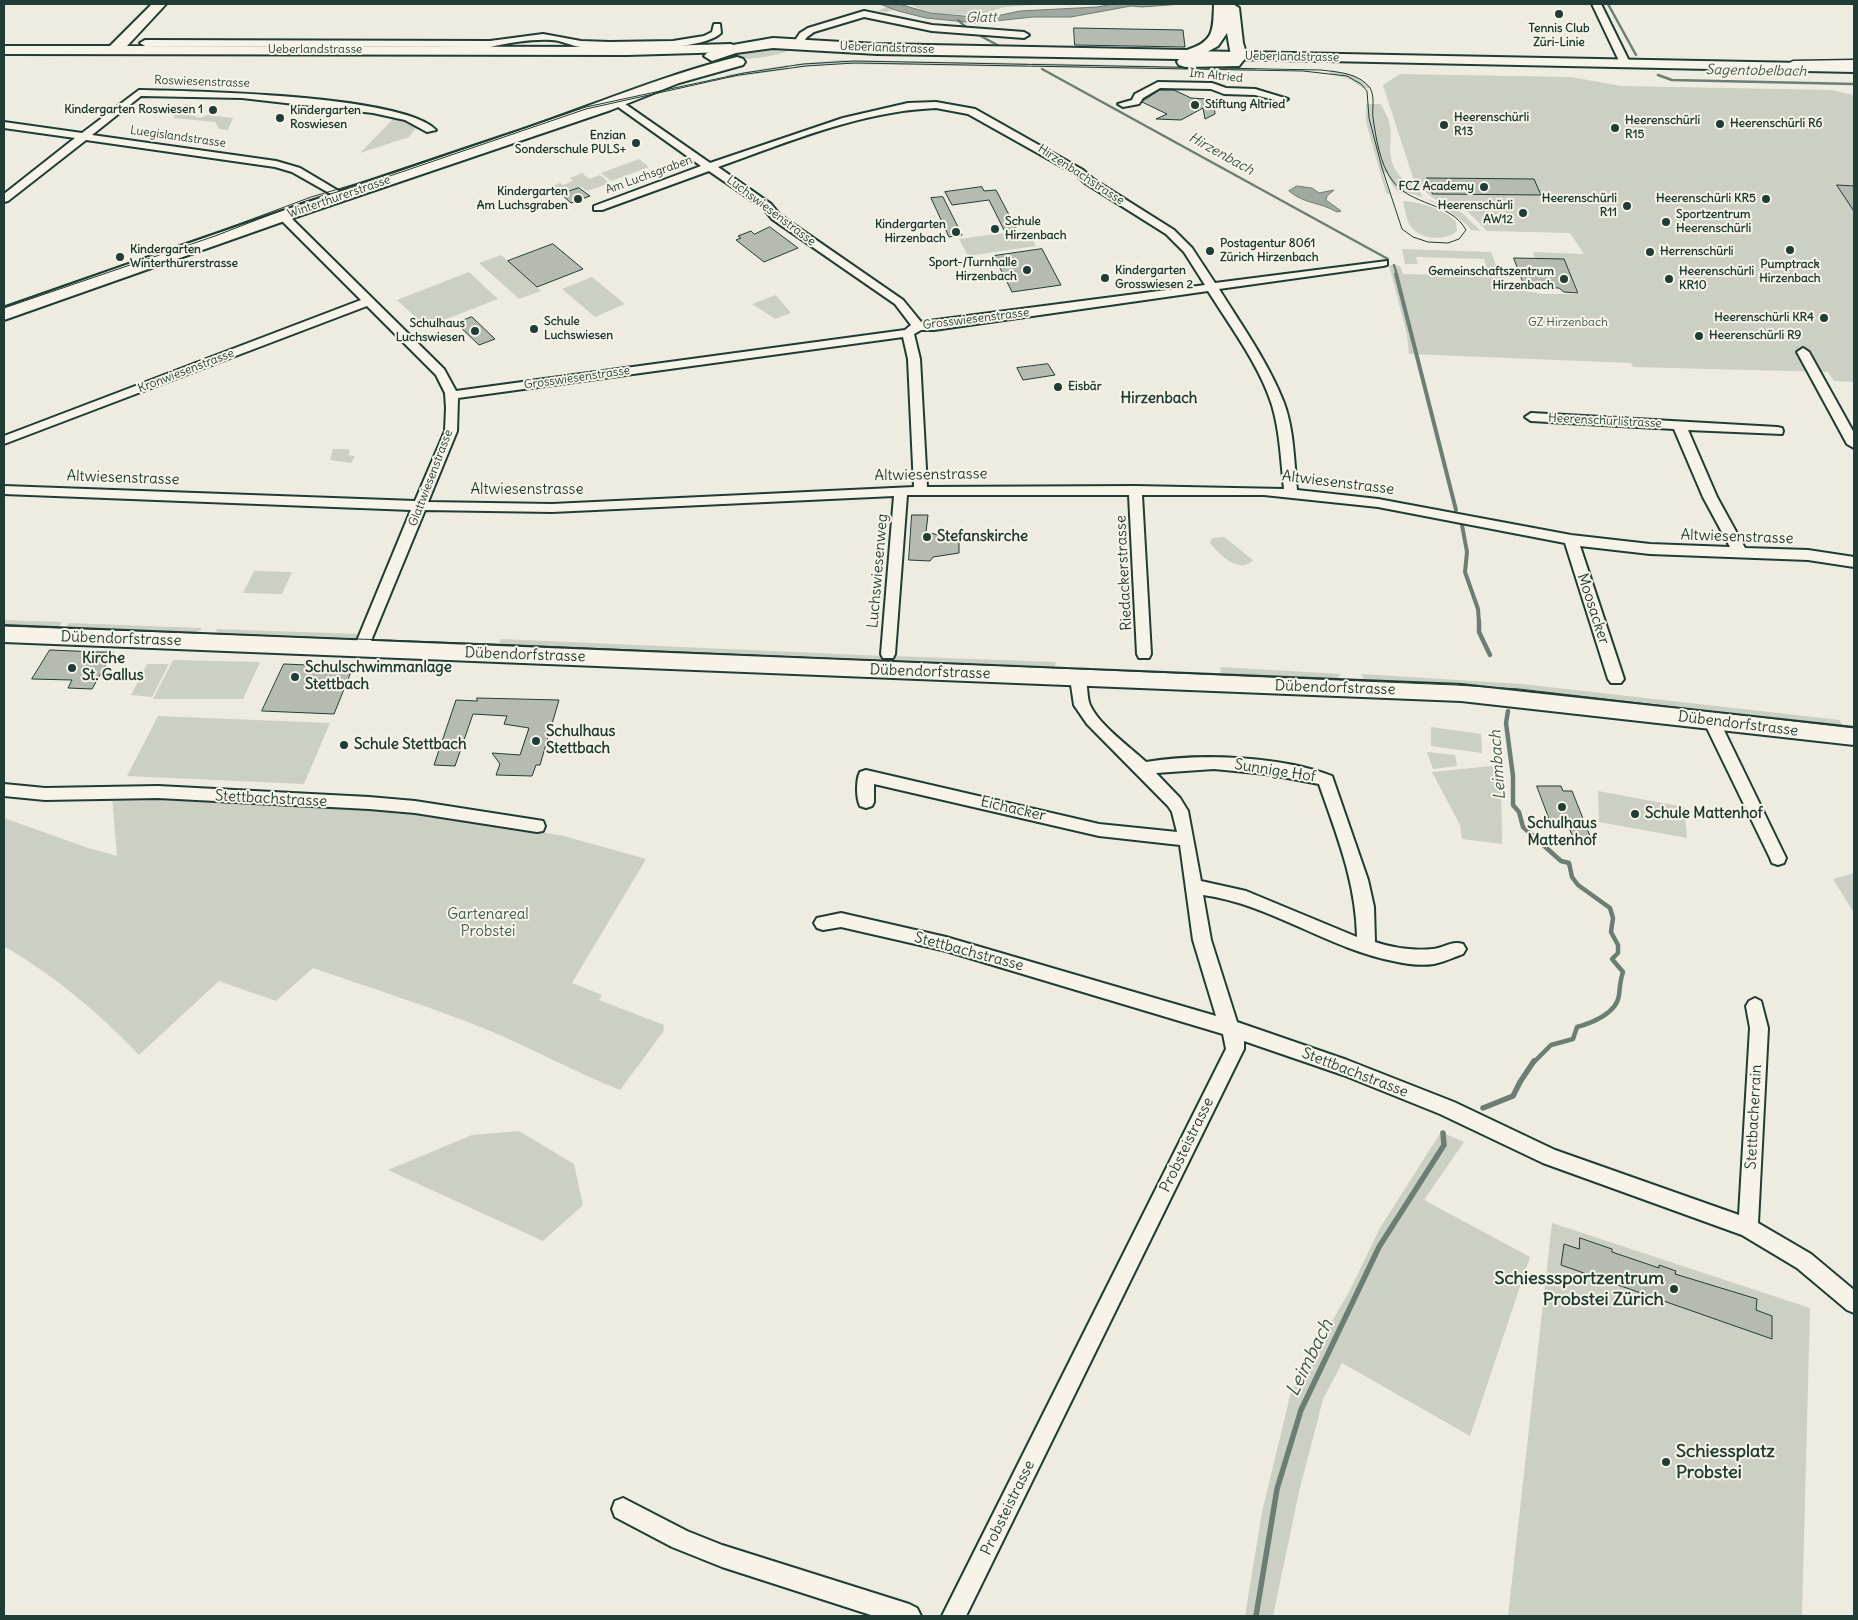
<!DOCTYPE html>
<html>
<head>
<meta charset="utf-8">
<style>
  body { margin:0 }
  #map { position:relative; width:1858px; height:1620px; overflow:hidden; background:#eeece1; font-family:Delius,sans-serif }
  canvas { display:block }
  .frame { position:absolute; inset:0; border:5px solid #1f3d34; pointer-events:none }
</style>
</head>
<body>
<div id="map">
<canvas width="1858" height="1620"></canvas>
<div class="frame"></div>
</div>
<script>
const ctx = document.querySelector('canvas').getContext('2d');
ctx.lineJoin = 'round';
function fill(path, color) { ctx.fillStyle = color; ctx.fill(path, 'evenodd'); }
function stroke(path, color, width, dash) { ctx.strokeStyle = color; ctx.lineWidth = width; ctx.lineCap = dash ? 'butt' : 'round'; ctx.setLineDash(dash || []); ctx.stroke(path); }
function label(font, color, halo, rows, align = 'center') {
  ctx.font = font + ' Delius,sans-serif'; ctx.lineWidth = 4; ctx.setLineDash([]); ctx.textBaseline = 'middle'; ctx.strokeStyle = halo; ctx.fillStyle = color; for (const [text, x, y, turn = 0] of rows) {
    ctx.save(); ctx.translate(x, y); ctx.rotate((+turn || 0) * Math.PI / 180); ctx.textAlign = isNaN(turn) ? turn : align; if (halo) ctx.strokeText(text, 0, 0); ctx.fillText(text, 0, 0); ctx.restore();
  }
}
const green = new Path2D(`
  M894,4H1043L1005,7L978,15L940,14L924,11L910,4L887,12L877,11Z
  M785,45L794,48C783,56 738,63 726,56L727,54Z
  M839,60L1027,63V67L840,64L796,67L795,64Z
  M1032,63L1255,68L1256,71L1032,67Z
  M788,65L789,69L729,78L726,75Z
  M1331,70L1354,75L1372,88H1363L1349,79L1330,74Z
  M1400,74L1571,77L1621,86L1832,90L1854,95V382L1834,381L1828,372L1633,367L1631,363L1409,354L1407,335L1389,265L1400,266L1403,274L1489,276L1484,259L1416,257L1418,264H1405L1402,249L1491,252L1497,268H1501L1508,288L1543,294H1580L1564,259H1535L1533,252L1584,254L1570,233L1487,231L1468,212L1436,200L1415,184L1383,85Z
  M184,104L192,105H185L180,112L200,118L208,115L233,118L228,130L219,129L215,122L173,118Z
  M1366,104H1381C1384,111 1389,118 1390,126C1392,141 1387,155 1395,169C1400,179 1413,186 1421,193L1422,197L1461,212L1481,231L1471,230C1461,216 1416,189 1399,193L1393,186L1386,173L1382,172L1390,195L1386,193L1366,122Z
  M580,108L585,112L462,152L459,149Z
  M394,118L407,121L416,128L409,137L360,153Z
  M454,151L459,155L345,190L339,188Z
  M639,159L649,167L611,181L601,173Z
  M582,173L589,179L600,175L610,183L587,191L581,187L553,196L544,189L560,183L563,185L573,181L570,178Z
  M1403,201C1421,202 1444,209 1456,222L1457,231C1446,241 1422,240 1412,228C1406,222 1405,209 1403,201Z
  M245,221L249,224L4,310V305Z
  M1026,230L1036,246L968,256L959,239Z
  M501,255L541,291L519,299L479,263Z
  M469,272L498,299L426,327L397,300Z
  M592,277L625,304L595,317L562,289Z
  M776,295L791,313L775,319L752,304Z
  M333,449H348L350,452L348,455L355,456L351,463L330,460Z
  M1224,537L1253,560C1239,575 1219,554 1210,543L1212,538Z
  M254,571L292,572L282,594L243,593Z
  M4,620L62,622L56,632L4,629Z
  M69,623L201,628L202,629L189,636L64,630Z
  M216,630V629L360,634L353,641L220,637Z
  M501,639L885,656L884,665L498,648Z
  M892,656L1056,662L1054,669L891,664Z
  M173,660L260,662L243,699H153Z
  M147,664H169L152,697L131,695Z
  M1220,667L1341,674L1334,682L1221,675Z
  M1361,674L1522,684L1840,720L1843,728L1366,683Z
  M158,716L330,723L304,784L127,776Z
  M1431,727L1481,734L1482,753L1431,746Z
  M1427,752L1455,755L1457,766L1433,769Z
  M1501,765L1502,844L1462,839L1460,825L1432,772Z
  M1598,791L1684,807L1687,838L1599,822Z
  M112,796L413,811L564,836L646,859L572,983L602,995L599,1000L664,1025L663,1032L620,1090C575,1072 533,1049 488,1030C431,1007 371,988 313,968L276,1001L219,981L139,1055C98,1012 55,976 4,946V818L88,848L117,856Z
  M1854,873V913L1833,879Z
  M519,1131L574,1164L583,1205L543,1241L388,1170L472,1135Z
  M1441,1132L1464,1142L1424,1200L1530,1257L1470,1436L1342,1363L1323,1399L1299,1492L1273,1616H1245L1262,1512L1291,1392L1349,1292L1380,1228Z
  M1552,1223L1810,1308L1802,1616H1508Z`);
const water = new Path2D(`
  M880,4H899L930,13L974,17L996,16L1020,11L1097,7L1113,4H1181L1142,7L1131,6L1071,17H1033L976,23L926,18L898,11Z
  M1297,186L1312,188L1319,193L1334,190L1327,196L1326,200L1341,211L1337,212C1320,202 1304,204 1289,191Z`);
const streamFar3 = new Path2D(`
  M1608,4L1636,55
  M958,20L968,29
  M977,34L1001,47
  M1042,69L1388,259
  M1658,75L1672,80L1854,84
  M1394,265L1397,275`);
const streamFar2 = new Path2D(`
  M1396,274L1456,510
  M1462,525L1467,552L1465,572L1478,609L1479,622`);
const streamFar1 = new Path2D(`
  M1479,621V632L1490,655
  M1508,711L1506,723L1513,776V805L1519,812L1523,827L1561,861L1569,863L1572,877L1578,885L1610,908L1613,918L1611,932L1618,945V953L1612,959L1623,972C1620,981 1620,986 1619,995C1617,1013 1592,1023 1577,1027L1573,1039L1551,1045L1533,1063`);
const stream = new Path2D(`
  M1483,1108L1513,1096L1520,1082L1534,1061
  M1256,1616L1277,1489L1301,1410L1379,1247L1444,1145L1443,1133`);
const building = new Path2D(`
  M1074,28L1183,30L1185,47L1075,45Z
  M1160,90H1174L1191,98L1220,100L1214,103L1215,114L1205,119L1203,108L1181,120L1156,119L1167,114L1142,102Z
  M1427,178L1534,179L1541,195L1433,194Z
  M1837,185L1854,186V211Z
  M982,187L984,191L996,190L1016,228L1004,230L989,200L952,205L945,192Z
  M579,188L590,196L571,203L561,194Z
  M943,197L962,235L949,237L931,198Z
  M770,227L798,248L764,262L736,240L741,238L738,236L751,231L754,234Z
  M553,244L583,269L537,287L508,261Z
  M1042,249L1061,285L1012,292L994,256Z
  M1514,258L1564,259L1578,293L1564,292L1559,288L1525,287Z
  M472,317L495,339L479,345L456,323Z
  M1048,364L1055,375L1023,380L1017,368Z
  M912,515H928L926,532L950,538L952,536L959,538V553L933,557L930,561L909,560Z
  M50,650L98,652H113L92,689L68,688L72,680L32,679Z
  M284,664L353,667L334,714L262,711Z
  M477,698L559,700L540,765H536L532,776L496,775L500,764L492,753L520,755L529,728L504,724L507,716L473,714L455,766L434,765L456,700L477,701Z
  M1537,786H1561L1563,791H1572L1592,841L1575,842L1567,823H1551Z
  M1580,1238L1612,1249V1252L1659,1268V1265L1676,1271L1675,1274L1757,1299L1756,1310L1772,1316V1339L1561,1265L1564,1244L1579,1249Z`);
const street = new Path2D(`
  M1592,4H1601L1630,63L1628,65L1620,63Z
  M864,11L932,25L1024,32L1029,35L1024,38L932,31L864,17L814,32L807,37L802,44L794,42L800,33L808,28Z
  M714,24H720L721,33C702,52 609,50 581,47C571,46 561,40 551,40C530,39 510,43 490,47L145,46L140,43L145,40L490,41L543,34L581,41L610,42L673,41L704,36L712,32Z
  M1158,82L1212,83L1226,88L1255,89L1288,99L1283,102L1255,95L1224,94L1211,89L1160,88L1143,98L1139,104L1123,107L1118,104L1132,100L1135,94Z
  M139,90C193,91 403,95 436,130L427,132L405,120L373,113L242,98L141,96L92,135L276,161L300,168L347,196L342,199L338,198L292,172L275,167L86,140L8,201L4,202V194L75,138L4,128V122L82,133Z
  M618,99L710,163L843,118L908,103L936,102L975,109L1083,170L1093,179L1174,230L1192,248L1215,283L1387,261V265L1383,266L1219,289C1242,326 1268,362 1284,403C1294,430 1294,462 1297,490L1378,499L1571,535L1650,544L1730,547L1703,497L1674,429L1531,421L1525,417L1531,413L1777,427L1782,428L1783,431L1782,434L1688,430L1717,497L1745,548L1808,550L1854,557V567L1808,560L1650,554L1580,546L1624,679L1621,683H1611L1608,679L1565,543L1378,507L1264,495H1142L1151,654L1149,658H1139L1137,654L1129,495H907L895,654L893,658H883L881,654L894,496L552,512L425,510L368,648L366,652H356L354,648L411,510L4,494V486L415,501L445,431L446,408L445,393L436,375L367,306L4,444V436L361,300L279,218L278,216L283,213L287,214L444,369L456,391L905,330L911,325L895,304L772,219L763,208L709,171L602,210H594V206L701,166L614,104V100ZM936,108L968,114L1075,174L1085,183L1166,234L1184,252L1205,285L921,322L903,300L780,215L771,204L718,167C788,142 861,111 936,108ZM1208,291C1230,326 1260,366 1272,405C1280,432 1281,461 1284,489L1135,486L927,487L920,359L914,334L921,330H934ZM903,337L908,359L914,487L552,504L428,502L457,431L458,398Z
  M1803,348L1809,352L1854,433V448L1847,444L1797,352Z
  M1078,673L1083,674C1089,684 1086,696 1090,705C1099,725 1130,747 1146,762C1199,753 1282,756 1332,776L1368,880L1374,907L1375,942C1393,948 1414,951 1433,949C1444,948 1452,940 1463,944L1466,949L1463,954C1454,957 1444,962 1434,964C1421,966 1406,964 1393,961C1327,948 1270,904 1203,895L1211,940L1237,1022L1347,1060L1454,1102L1555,1150L1739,1215L1750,1028L1746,1006L1749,1001L1755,998L1761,1001L1768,1028L1758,1223L1811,1254L1854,1290V1313L1847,1310L1797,1268L1742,1235L1543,1163L1440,1114L1343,1075L1244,1041V1049L1241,1055L966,1616H942L1226,1049L1223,1034L946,951L841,927L823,930L817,928L814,923L817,918L841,913L946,937L1216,1016L1193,940L1180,845L1099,836L874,784V802L872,806L866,808L860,806C856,798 856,780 860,772L866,770L1099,824L1177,832L1172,812L1168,806L1087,724L1074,705L1070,678L1073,674ZM1214,769L1266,774L1319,784C1337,836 1356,882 1357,937L1246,891L1201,881L1188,811L1180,798L1156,773Z
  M1711,714L1716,716L1719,720L1786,858L1784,863L1778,865L1772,863L1770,858L1703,720L1706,716Z
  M4,784L45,788L158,786L369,797L415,801L537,820L543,821L545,826L543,831L537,832L415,813L369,809L158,798L45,800L4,796Z
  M623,1498L687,1531L722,1545L909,1604L917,1608L921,1616H874L722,1567L672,1547L615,1517L612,1509L615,1501Z`);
const secondary = new Path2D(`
  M152,4H166L127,46L627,47L731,44L738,48L731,52L627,55L4,54V46H110Z
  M1188,51L1854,64V72L1183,58L1181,55Z
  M4,626L1461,685L1854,728V745L1461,701L4,642Z`);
const primary = new Path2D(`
  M1214,4H1233L1239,8L1243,43L1247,56L1239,66L1185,67L1179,65L1177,62L1179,59L877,54L773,48L736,53L712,61L704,56L707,53L727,46L773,38L877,44L1187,50C1215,41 1213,30 1214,4ZM1227,33L1231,56L1229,58H1196L1218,46Z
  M737,57L743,59L745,62L743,65L679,83L611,110L293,218L4,320V308C173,248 342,190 512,133C587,108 660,76 737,57Z`);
const highway = new Path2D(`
  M1854,60V70L1793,71L1785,66L1793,61Z`);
const tram = new Path2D(`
  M4,306L215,233L311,197L393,173L586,107L744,73L803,64L855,61L1321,70C1337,72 1359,73 1370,88C1375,96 1372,109 1373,118C1376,138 1380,164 1392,180C1410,206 1451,202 1466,230L1459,239L1448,243L1428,242L1413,237L1402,229L1382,168L1369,118L1367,91L1361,84L1347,76L1303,71L855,63L806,66L739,75L586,109L381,179L303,202L215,236L4,308
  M4,626L493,644L1456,685L1519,689L1854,728`);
const markers = [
  [1559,14,5,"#1f3d34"],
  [1195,105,5,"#1f3d34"],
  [213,110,5,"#1f3d34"],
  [280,118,5,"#1f3d34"],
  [1720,124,5,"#1f3d34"],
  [1444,125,5,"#1f3d34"],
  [1615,128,5,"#1f3d34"],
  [636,143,5,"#1f3d34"],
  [1484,187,5,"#1f3d34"],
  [578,199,5,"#1f3d34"],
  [1766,199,5,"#1f3d34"],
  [1627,206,5,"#1f3d34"],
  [1523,213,5,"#1f3d34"],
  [1666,222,5,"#1f3d34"],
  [995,229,5,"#1f3d34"],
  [956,232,5,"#1f3d34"],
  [1790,250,5,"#1f3d34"],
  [1210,251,5,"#1f3d34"],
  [1650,252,5,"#1f3d34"],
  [120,257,5,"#1f3d34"],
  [1027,270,5,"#1f3d34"],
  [1105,278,5,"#1f3d34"],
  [1564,279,5,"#1f3d34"],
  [1669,279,5,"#1f3d34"],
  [1824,318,5,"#1f3d34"],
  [534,329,5,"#1f3d34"],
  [475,331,5,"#1f3d34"],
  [1699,336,5,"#1f3d34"],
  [1058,387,5,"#1f3d34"],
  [927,537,5,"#1f3d34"],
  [72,668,5,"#1f3d34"],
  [295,677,5,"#1f3d34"],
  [536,741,5,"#1f3d34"],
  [344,745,5,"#1f3d34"],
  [1562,807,5,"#1f3d34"],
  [1635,814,5,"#1f3d34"],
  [1674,1289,5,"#1f3d34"],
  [1666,1462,5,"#1f3d34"]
];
const farPoinames = [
  ["Tennis Club",1559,29,"center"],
  ["Züri-Linie",1559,43,"center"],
  ["Stiftung Altried",1205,105],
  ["Kindergarten Roswiesen 1",203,110,"right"],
  ["Kindergarten",290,111],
  ["Roswiesen",290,125],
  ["Heerenschürli",1454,118],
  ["R13",1454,132],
  ["Heerenschürli",1625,121],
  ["R15",1625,135],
  ["Heerenschürli R6",1730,124],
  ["Enzian",626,136,"right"],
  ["Sonderschule PULS+",626,150,"right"],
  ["FCZ Academy",1474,187,"right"],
  ["Kindergarten",568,192,"right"],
  ["Am Luchsgraben",568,206,"right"],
  ["Heerenschürli",1617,199,"right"],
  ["R11",1617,213,"right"],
  ["Heerenschürli KR5",1756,199,"right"],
  ["Heerenschürli",1513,206,"right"],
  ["AW12",1513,220,"right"],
  ["Sportzentrum",1676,215],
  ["Heerenschürli",1676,229],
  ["Schule",1005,222],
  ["Hirzenbach",1005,236],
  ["Kindergarten",946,225,"right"],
  ["Hirzenbach",946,239,"right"],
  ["Postagentur 8061",1220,244],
  ["Zürich Hirzenbach",1220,258],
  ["Kindergarten",130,250],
  ["Winterthurerstrasse",130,264],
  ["Herrenschürli",1660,252],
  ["Sport-/Turnhalle",1017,263,"right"],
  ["Hirzenbach",1017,277,"right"],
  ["Pumptrack",1790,265,"center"],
  ["Hirzenbach",1790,279,"center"],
  ["Kindergarten",1115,271],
  ["Grosswiesen 2",1115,285],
  ["Gemeinschaftszentrum",1554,272,"right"],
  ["Hirzenbach",1554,286,"right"],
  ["Heerenschürli",1679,272],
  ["KR10",1679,286],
  ["Heerenschürli KR4",1814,318,"right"],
  ["Schule",544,322],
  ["Luchswiesen",544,336],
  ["Schulhaus",465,324,"right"],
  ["Luchswiesen",465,338,"right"],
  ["Heerenschürli R9",1709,336],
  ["Eisbär",1068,387]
];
const farStreetnames = [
  ["Ueberlandstrasse",887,48,2],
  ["Ueberlandstrasse",315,50],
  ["Ueberlandstrasse",1292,57,1],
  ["Im Altried",1216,76,6],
  ["Roswiesenstrasse",202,82,2],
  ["Luegislandstrasse",178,137,8],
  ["Am Luchsgraben",649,175,-20],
  ["Hirzenbachstrasse",1081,175,33],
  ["Winterthurerstrasse",339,197,-19],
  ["Luchswiesenstrasse",771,211,37],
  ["Grosswiesenstrasse",976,319,-7],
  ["Kronwiesenstrasse",186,371,-21],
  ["Grosswiesenstrasse",577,378,-8],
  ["Heerenschürlistrasse",1605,421,3],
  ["Glattwiesenstrasse",431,478,-69]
];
const farParknames = [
  ["GZ Hirzenbach",1568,323]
];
const farWaternames = [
  ["Glatt",981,18,-1],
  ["Sagentobelbach",1756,71,1],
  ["Hirzenbach",1221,154,29]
];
const farQuarternames = [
  ["Hirzenbach",1159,399]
];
const streetNames = [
  ["Altwiesenstrasse",931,475,-1],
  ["Altwiesenstrasse",123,478,2],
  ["Altwiesenstrasse",1338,483,7],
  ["Altwiesenstrasse",527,490],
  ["Altwiesenstrasse",1737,537,2],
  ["Luchswiesenweg",878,571,-85],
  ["Riedackerstrasse",1124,573,-93],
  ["Moosacker",1593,609,72],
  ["Dübendorfstrasse",121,639,2],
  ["Dübendorfstrasse",525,655,2],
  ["Dübendorfstrasse",930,672,2],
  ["Dübendorfstrasse",1335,688,2],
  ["Dübendorfstrasse",1738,724,7],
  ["Sunnige Hof",1275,771,9],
  ["Stettbachstrasse",271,799,3],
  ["Eichacker",1013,809,13],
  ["Stettbachstrasse",969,952,15],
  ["Stettbachstrasse",1355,1073,21],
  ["Stettbacherrain",1754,1117,-87],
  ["Probsteistrasse",1187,1145,-64],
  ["Probsteistrasse",1008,1508,-64]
];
const poiNames = [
  ["Stefanskirche",937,537],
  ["Kirche",82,659],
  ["St. Gallus",82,676],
  ["Schulschwimmanlage",305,668],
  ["Stettbach",305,685],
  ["Schulhaus",546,732],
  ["Stettbach",546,749],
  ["Schule Stettbach",354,745],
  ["Schule Mattenhof",1645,814],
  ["Schulhaus",1562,824,"center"],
  ["Mattenhof",1562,841,"center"]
];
const parkNames = [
  ["Gartenareal",488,915],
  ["Probstei",488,932]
];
const waterNames = [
  ["Leimbach",1498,765,-94]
];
const nearPoinames = [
  ["Schiesssportzentrum",1664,1279],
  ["Probstei Zürich",1664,1300],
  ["Schiessplatz",1676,1452,"left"],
  ["Probstei",1676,1473,"left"]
];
const nearWaternames = [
  ["Leimbach",1310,1358,-64]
];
fill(green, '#cccfc4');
fill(water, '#9fa99f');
stroke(water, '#6c7e74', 1);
stroke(streamFar3, '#6c7e74', 2.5);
stroke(streamFar2, '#6c7e74', 4);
stroke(streamFar1, '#6c7e74', 4.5);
stroke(stream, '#6c7e74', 5.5);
fill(building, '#b5bbb0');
stroke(building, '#1f3d34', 1);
stroke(street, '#1f3d34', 4);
stroke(secondary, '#1f3d34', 4);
stroke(primary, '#1f3d34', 4);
stroke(highway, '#1f3d34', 3);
fill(street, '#f7f3e8');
fill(secondary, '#f7f3e8');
fill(primary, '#f7f3e8');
fill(highway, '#f7f3e8');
stroke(tram, '#1f3d34', 1);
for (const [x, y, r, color] of markers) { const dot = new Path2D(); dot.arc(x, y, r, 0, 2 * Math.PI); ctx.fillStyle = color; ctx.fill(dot); stroke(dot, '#f7f3e8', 2); }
label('bold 12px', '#1f3d34', '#f7f3e8', farPoinames, 'left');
label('12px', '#1f3d34', '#f7f3e8', farStreetnames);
label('12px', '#425a51', '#f7f3e8', farParknames);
label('italic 14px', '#3f584f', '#f7f3e8', farWaternames);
label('bold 15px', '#1f3d34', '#f7f3e8', farQuarternames);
label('15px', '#1f3d34', '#f7f3e8', streetNames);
label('bold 15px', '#1f3d34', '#f7f3e8', poiNames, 'left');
label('15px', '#425a51', '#f7f3e8', parkNames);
label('italic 16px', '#3f584f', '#f7f3e8', waterNames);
label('bold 18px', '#1f3d34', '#f7f3e8', nearPoinames, 'right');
label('italic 19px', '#3f584f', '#f7f3e8', nearWaternames);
</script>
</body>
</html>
